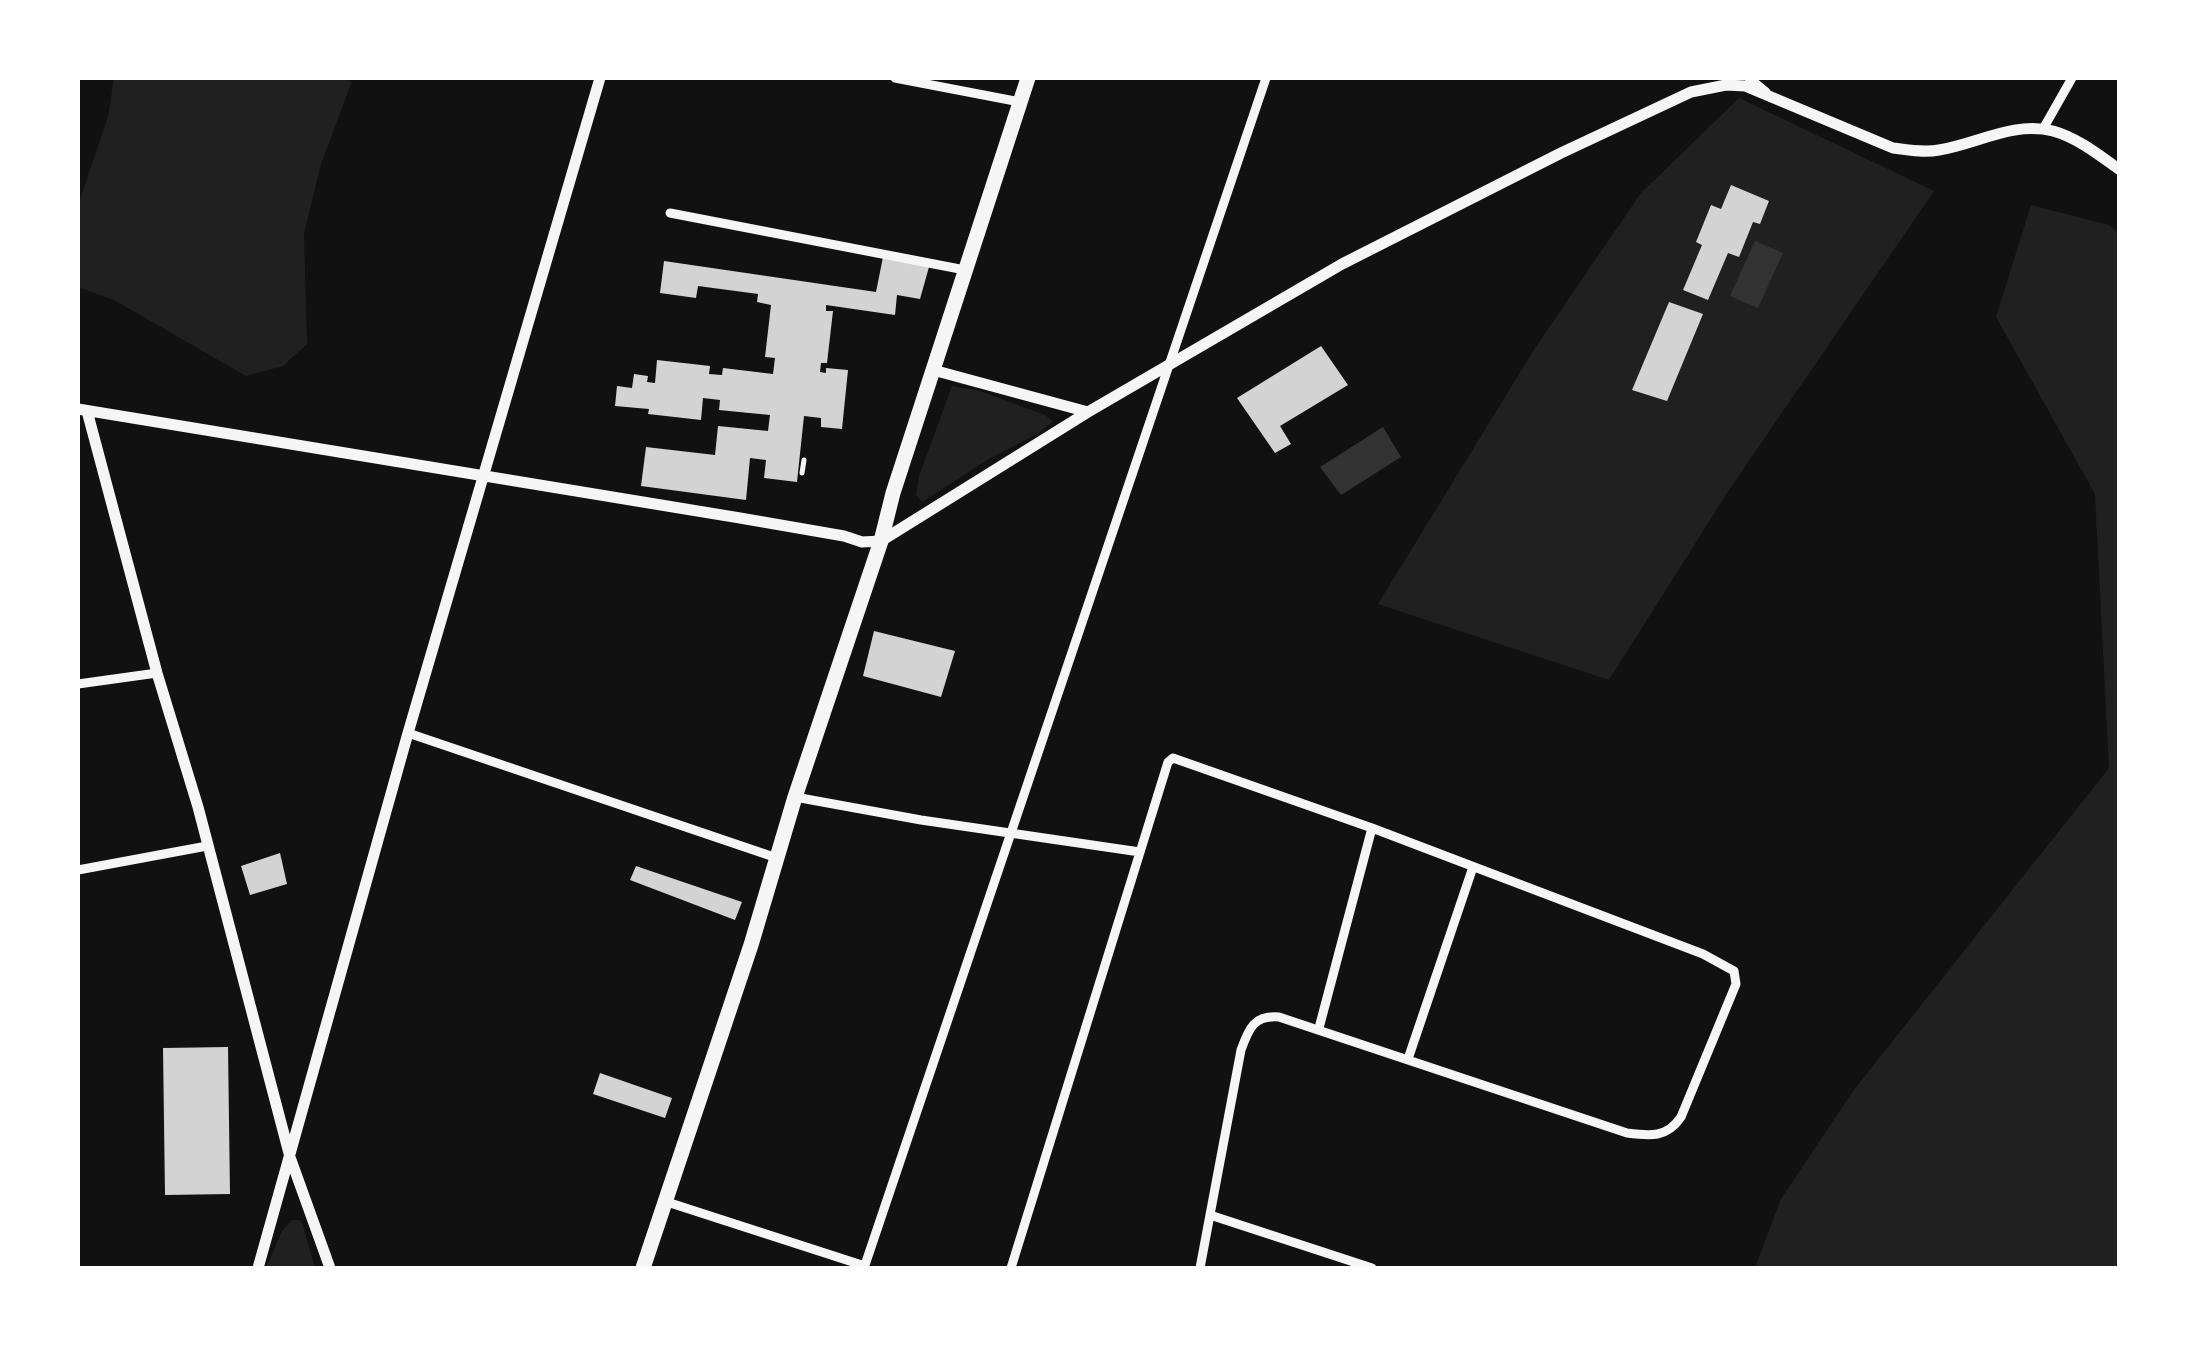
<!DOCTYPE html>
<html>
<head>
<meta charset="utf-8">
<style>
  body { margin:0 }
  #map { position:relative; width:2197px; height:1346px; overflow:hidden; background:#111; font-family:"Asap Condensed",sans-serif }
  canvas { display:block }
  .frame { position:absolute; inset:0; border:80px solid #fff; pointer-events:none }
</style>
</head>
<body>
<div id="map">
<canvas width="2197" height="1346"></canvas>
<div class="frame"></div>
</div>
<script>
const ctx = document.querySelector('canvas').getContext('2d');
ctx.lineJoin = 'round';
function fill(path, color) { ctx.fillStyle = color; ctx.fill(path, 'evenodd'); }
function stroke(path, color, width, dash) { ctx.strokeStyle = color; ctx.lineWidth = width; ctx.lineCap = dash ? 'butt' : 'round'; ctx.setLineDash(dash || []); ctx.stroke(path); }
const green = new Path2D(`
  M114,78H340L352,81L321,164L304,234L307,344L283,366L246,376L114,300L78,287V205L108,117Z
  M1739,98L1934,191L1729,490L1609,680L1378,604L1535,348L1641,193Z
  M2031,205L2109,225L2119,233V1268H1755L1781,1199L1853,1091L2109,768L2095,494L1996,317Z
  M952,386L980,391L1045,415L1053,421L1039,433L987,460L922,502L916,495L919,476Z
  M292,1220H300L303,1226L315,1268H266L282,1231Z`);
const water = new Path2D(`
  M1755,241L1783,253L1758,308L1730,296Z
  M1383,427L1401,457L1341,495L1320,467Z`);
const building = new Path2D(`
  M1731,185L1769,201L1760,224L1753,222L1739,257L1728,253L1708,300L1683,290L1702,245L1696,242L1711,205L1721,209Z
  M883,257L929,267L920,299L897,295L895,315L826,305V311H833L827,363H821L820,372L826,373V368L848,370L842,429L821,427V418L804,416L797,482L764,478L766,460L750,458L746,500L641,486L646,447L715,455L718,426L768,431L770,415L719,410L720,400L703,398L701,420L648,414L649,409L615,406L617,386L632,388L634,374L648,376L647,382L655,383L657,360L710,366L709,374L722,375L723,368L773,374L775,358L765,357L771,305L757,302L758,294L698,286L696,298L660,293L664,261L876,292Z
  M1669,302L1703,314L1667,401L1632,390Z
  M1321,346L1348,385L1280,426L1291,444L1275,453L1237,398Z
  M874,631L955,651L941,697L863,676Z
  M280,853L287,884L250,895L241,866Z
  M636,866L742,902L735,920L630,880Z
  M228,1047L230,1194L165,1195L163,1048Z
  M600,1073L672,1098L665,1118L593,1094Z`);
const service = new Path2D(`
  M802,473L804,460`);
const minor = new Path2D(`
  M895,78L1020,102
  M1749,78L1766,92
  M2043,129L2072,78
  M670,213L965,270
  M78,684L157,673
  M408,733L777,858
  M795,797L921,820L1140,852
  M78,870L207,846
  M1319,1028L1372,828
  M1408,1059L1473,867
  M664,1201L865,1266
  M1210,1215L1372,1268
  M864,1268L1266,78
  M1011,1268L1168,762L1173,758L1372,828L1703,954L1734,971L1736,984L1681,1117C1667,1138 1650,1136 1627,1133L1279,1017C1254,1015 1249,1028 1241,1050L1200,1268`);
const tertiary = new Path2D(`
  M933,370L1088,412
  M78,409L740,518L844,536L862,542L881,541L1088,412L1342,264L1561,153L1691,92L1726,85L1745,86L1893,148C1908,150 1924,153 1939,150C1977,144 2013,121 2053,131C2078,138 2099,155 2120,170
  M87,411L157,673L198,807L290,1157L330,1268
  M258,1268L408,733L600,78`);
const primary = new Path2D(`
  M643,1268L751,945L795,797L881,541L893,493L1028,78`);
fill(green, '#202020');
fill(water, '#333');
fill(building, '#d3d3d3');
stroke(service, '#f5f5f5', 5);
stroke(minor, '#f5f5f5', 9);
stroke(tertiary, '#f5f5f5', 11);
stroke(primary, '#f5f5f5', 15);
</script>
</body>
</html>
